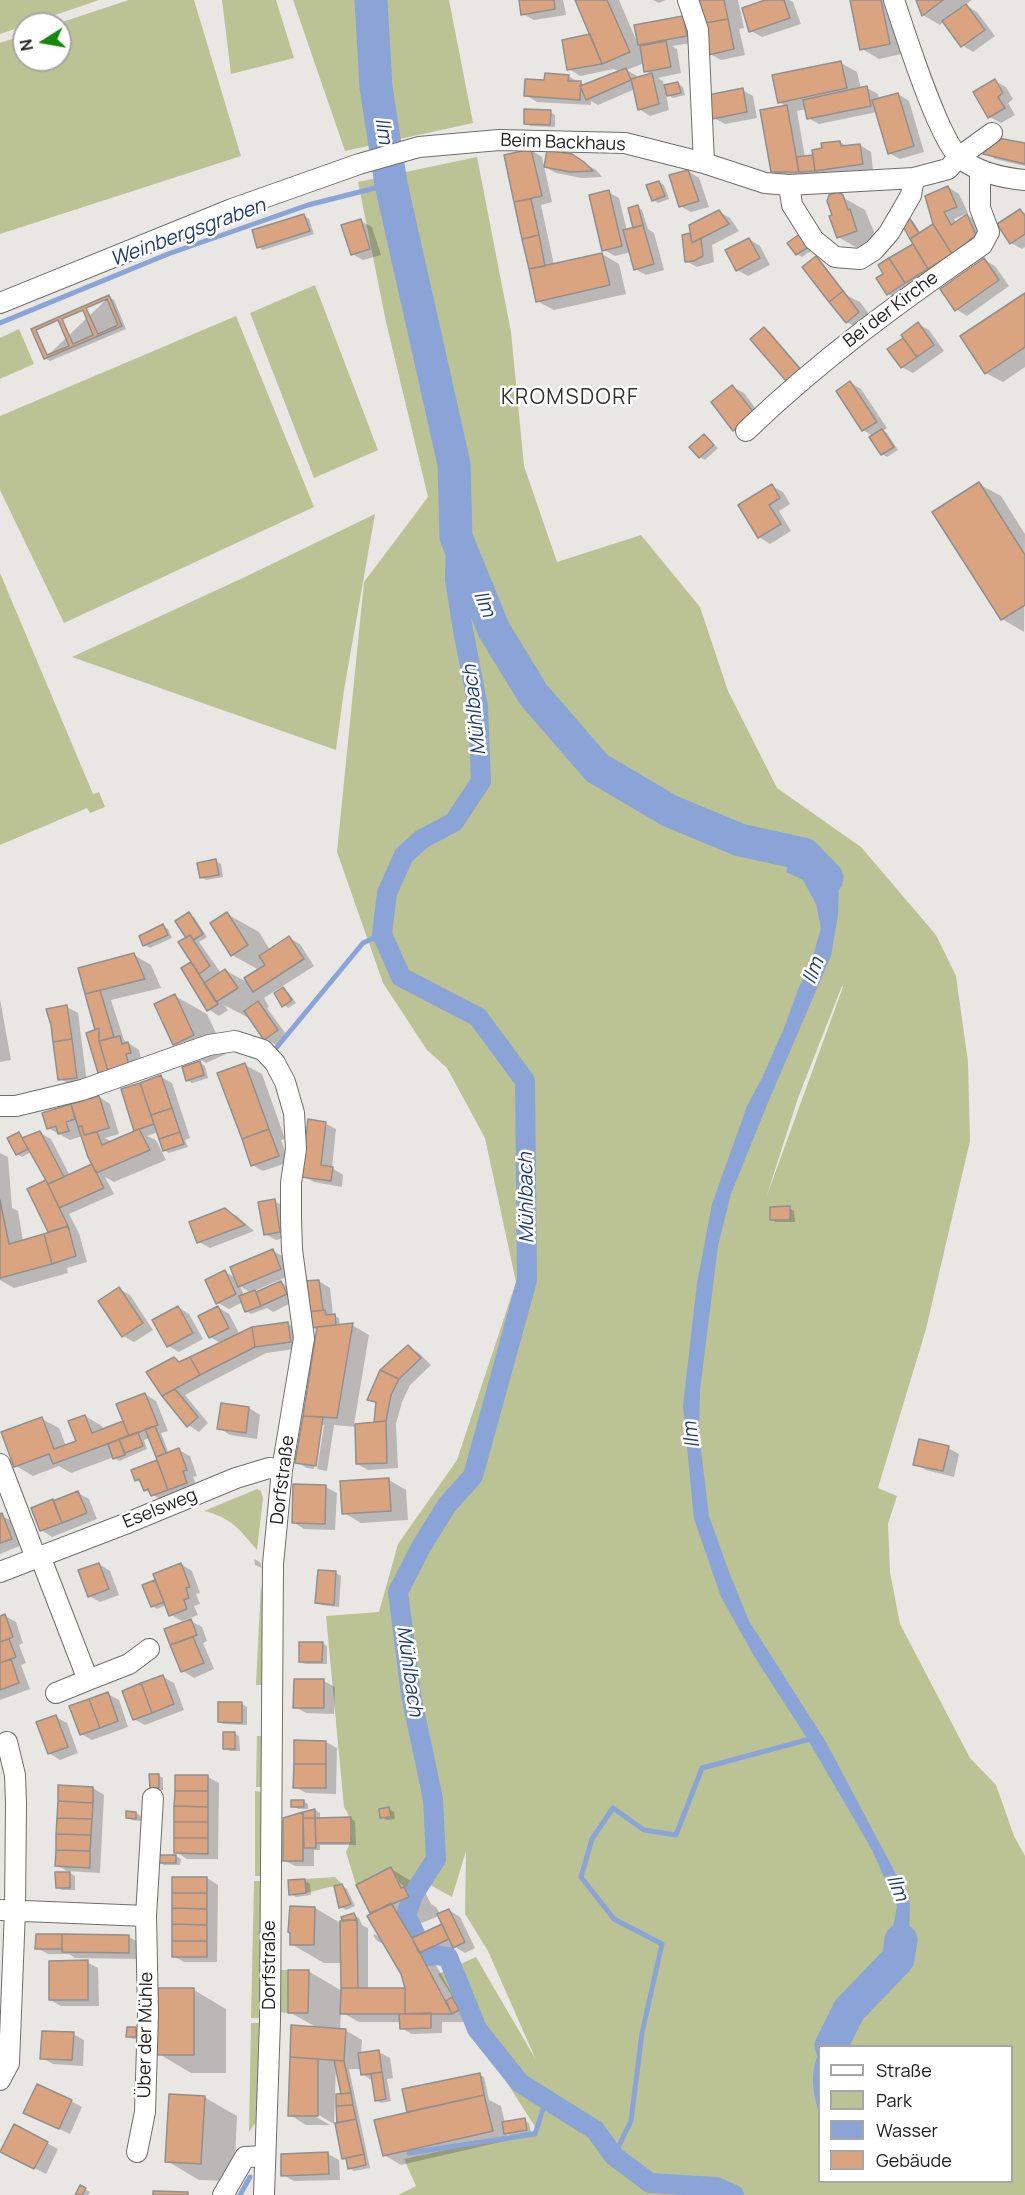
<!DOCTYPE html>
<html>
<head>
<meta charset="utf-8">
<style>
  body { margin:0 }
  #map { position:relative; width:1025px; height:2195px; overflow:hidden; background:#e8e7e4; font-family:Manrope,sans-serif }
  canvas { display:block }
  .legend { position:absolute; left:818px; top:2045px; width:195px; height:138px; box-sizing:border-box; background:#fff; border:2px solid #a6a6a6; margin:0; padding:8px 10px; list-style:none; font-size:18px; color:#212120 }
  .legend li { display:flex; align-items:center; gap:12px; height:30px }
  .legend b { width:30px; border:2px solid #a6a6a6 }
  .north { position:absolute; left:12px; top:12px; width:60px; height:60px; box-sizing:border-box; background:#fff; border:2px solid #a6a6a6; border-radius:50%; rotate:259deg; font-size:16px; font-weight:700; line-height:24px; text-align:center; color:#212120 }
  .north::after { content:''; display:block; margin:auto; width:21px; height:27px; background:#148808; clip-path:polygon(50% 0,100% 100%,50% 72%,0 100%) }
</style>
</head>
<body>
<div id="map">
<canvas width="1025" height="2195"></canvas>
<ul class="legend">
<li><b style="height:8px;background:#fff"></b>Straße</li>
<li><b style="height:16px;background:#bbc395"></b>Park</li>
<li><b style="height:16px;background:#8aa4d7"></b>Wasser</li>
<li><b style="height:16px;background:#dba481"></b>Gebäude</li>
</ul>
<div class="north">N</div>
</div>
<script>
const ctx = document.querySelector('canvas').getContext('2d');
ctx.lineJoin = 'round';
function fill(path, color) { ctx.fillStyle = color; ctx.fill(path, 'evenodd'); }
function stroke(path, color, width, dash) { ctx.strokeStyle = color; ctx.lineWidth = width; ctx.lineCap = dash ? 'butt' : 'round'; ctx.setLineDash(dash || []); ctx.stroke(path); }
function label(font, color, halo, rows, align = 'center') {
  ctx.font = font + ' Manrope,sans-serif'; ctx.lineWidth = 5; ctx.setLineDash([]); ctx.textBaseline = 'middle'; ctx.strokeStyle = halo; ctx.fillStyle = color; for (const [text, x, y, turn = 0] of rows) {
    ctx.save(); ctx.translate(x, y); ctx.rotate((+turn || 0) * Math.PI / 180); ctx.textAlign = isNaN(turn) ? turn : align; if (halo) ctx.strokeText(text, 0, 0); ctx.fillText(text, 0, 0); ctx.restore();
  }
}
const green = new Path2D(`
  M0,0H99L0,34Z
  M129,0H194L241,156L0,234V43L24,35V60H60V24H56Z
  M222,0H276L294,58L231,74Z
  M293,0H449L473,123L345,151Z
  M477,157L511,332L524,466L557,562L641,535L700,607L728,691L777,788L861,847L936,935L956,976L968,1062L970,1141L926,1329L878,1488L897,1496L888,1524L890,1572L900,1624L970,1758L996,1785L1014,1836L1025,1856V2195H398L416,2186L404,2159L537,2130L438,1974L476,1957L536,2060L488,1951L465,1914L466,1851L452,1897L416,1877L407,1889L400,1883L391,1868L356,1885L346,1852C354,1838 354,1821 344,1807L326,1616L379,1612L398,1544L457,1460L516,1282L485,1138L447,1068L427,1050L383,983L337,852L364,582L428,497L386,322L358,182ZM842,986L843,987L766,1198L798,1098ZM820,2046H1012V2182H820Z
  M315,285L378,450L314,478L250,313Z
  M236,316L314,507L64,623L0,490V416Z
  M19,329L34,364L0,379V338Z
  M375,514L344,690L336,750L72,657L247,576Z
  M0,573L93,794L99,792L105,807L90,813L87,808L0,845Z
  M257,1489L261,1491L263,1498L257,1550C239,1529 232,1518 204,1511Z
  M261,1584L263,1607L265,1685H256Z
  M257,1736H265L263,1787H256Z
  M255,1791L264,1792L263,1876H255Z
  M335,1877L342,1884L306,1893L305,1879Z
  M254,1881H262L260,2018H251Z
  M278,1970H288V2013L279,2012Z
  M251,2023H260L258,2119L249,2132Z`);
const water = new Path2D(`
  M795,845L811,852L839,883L838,915L831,956L769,1100L731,1194L718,1246L700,1390L699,1434L709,1516L729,1572L749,1621L826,1742L907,1895L910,1904L909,1934L902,1956L878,1998L858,2005L835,2046H821C826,2030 840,2011 853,1999C859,1994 868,1992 875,1989L887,1962L897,1906L872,1850L808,1740L754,1656L721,1597L694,1519L683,1406L697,1283L712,1204L747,1106L762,1078L784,1028L799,987L811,963L821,928L816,904L803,880L786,872Z
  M819,2051V2113C812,2089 810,2074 819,2051Z`);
const shadow = new Path2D(`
  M520,0H563L566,15L534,20L523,14Z
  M577,0H619L637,42L683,17L694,24L697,42L672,46L677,49L681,73L658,78L663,81L664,87L678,84L683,87L685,95L673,98L666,94L669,110L650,116L639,109L635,89L598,105L591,101V105L537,102L526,95L545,82L568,76L586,86L620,72L614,69L580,76L569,69L592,36ZM644,63L646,71L651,75L638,79L637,76L627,70Z
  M653,0H666L659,3Z
  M700,0H738L744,28L739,29L745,55L721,60L710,54Z
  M770,0H789L793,2L801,24L762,37L751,31Z
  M852,0H896L906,53L879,59L862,49Z
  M918,0H972L965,5L977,12L995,36L973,52L962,45L944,21L940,25L923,15Z
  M841,63L857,72L861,89L867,88L878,94L879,100L898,94L909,101L924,152L900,159L889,153L877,112L819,124L808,118L806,109L797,111L805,158L815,156L840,142L848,147L860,145L871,152L873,170L827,176L821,173L808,174L809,177L784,178L772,171L762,111L788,107L779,102Z
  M995,81L1006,87L1013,99L1008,103L1015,115L1001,123L990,117Z
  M742,90L753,96L757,118L725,124L714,118Z
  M550,112L555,115V127L530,126L525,123Z
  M1025,144V166L995,159L985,153Z
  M531,150L542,157L552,202L541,205L554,265L602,254L619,264L626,294L554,310L537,301L505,156Z
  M571,156L596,170L602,177L582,178L556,173L545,167Z
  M688,171L699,178L709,207L691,212L680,206Z
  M659,182L664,185L669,199L658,203L653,200Z
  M948,187L959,194L968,213L954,219L957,223L967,215L978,222L987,242L899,300L888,294L915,244L902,222L908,218L913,221L921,234L935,225Z
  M608,192L619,198L627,231L635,229L637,207L642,210L648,229L654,233L664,270L646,275L635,269L631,252L615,256L604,250Z
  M837,194L865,210L879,244L861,250L838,237L833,216Z
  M1021,211L1025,213V247L1022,249L1011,243Z
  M719,212L730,218L739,231L712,245L714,262L697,267L686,261L684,236L692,234Z
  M304,216L309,219L314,234L263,250L258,247Z
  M361,221L372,227L381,255L363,260L352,254Z
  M749,239L760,246L770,265L748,276L737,270Z
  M789,243L814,249L802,257L797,254Z
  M816,258L821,261L848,296L860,302L875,322L863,332L847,322Z
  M984,260L995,266L1009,286L967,316L956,309Z
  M1025,295V367L1003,382L986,373Z
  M109,297L114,300L126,329L50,361L45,358Z
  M918,324L929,330L944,351L913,373L902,367L889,349L905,338Z
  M765,329L770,332L805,373L793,384Z
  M851,383L861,389L887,428L883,431L887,433L898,450L887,457L882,454L873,436L863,430Z
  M733,387L744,393L765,421L745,436L734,430Z
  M704,436L718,448L705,460L700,457Z
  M979,484L1001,496L1025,534L1024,632L1002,619Z
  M772,486L783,492L790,504L779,511L791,531L770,544L759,537Z
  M216,861L221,864L223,877L206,880L201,877Z
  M189,914L194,917L207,937L199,942L221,973L225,970L250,984L259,970L232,955L227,914L259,932L270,950L289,938L300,944L314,966L264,998L269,1007L267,1008L288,1037L276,1045L265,1039L251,1019L224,1005L228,1010L219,1016L208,1009L183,969L193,962L188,938Z
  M163,926L168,929L172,938L150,948L145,945Z
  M134,955L151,965L161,988L111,1000L124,1040L139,1050L141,1059L136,1060L139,1071L110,1078L99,1072L97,1031L79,969Z
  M282,989L288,992L296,1003L288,1008L284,1005Z
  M175,996L207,1014L226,1054L206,1063L174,1044Z
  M0,999L11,1060L0,1062Z
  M67,1007L78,1013L87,1083L71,1085L60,1079L53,1025Z
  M200,1063L205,1066L208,1078L192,1083L187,1080Z
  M245,1065L262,1074L285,1139L281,1140L289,1162L263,1171L252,1165Z
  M161,1077L172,1083L190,1138L185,1140L188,1147L169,1153L164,1150L158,1132L147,1136L156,1140L166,1160L114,1182L105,1177L114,1194L69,1214L79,1233L87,1262L67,1268L68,1273L14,1288L0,1280V1153L8,1157L12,1208L18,1211L23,1241L49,1232L29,1190L48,1180L31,1152L22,1157L17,1154L19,1134L25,1139L40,1133L51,1139L70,1176L93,1165L82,1136L70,1140L48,1128L44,1114L99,1097L110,1104L119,1134L105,1138L112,1142L138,1131L123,1090Z
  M325,1123L336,1129L332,1168L343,1175L342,1187L314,1182L303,1176Z
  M274,1201L285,1207L291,1237L276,1240L265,1234Z
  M789,1208L794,1211L795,1222H776L771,1219Z
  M225,1210L237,1216L254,1231L210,1248L199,1242Z
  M273,1251L284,1257L291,1275L254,1291L258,1293L281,1283L292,1289L297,1300L273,1312L267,1308L251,1314L246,1311L243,1302L229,1309L218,1303L225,1272L236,1278ZM240,1286L251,1293L244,1295Z
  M319,1281L330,1288L333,1315L339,1318L340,1326L352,1325L369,1335L354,1425L375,1424L378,1405L369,1399L408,1347L419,1353L431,1365L410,1385L402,1402L396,1424L398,1468L368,1470L357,1464L356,1427L334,1425L327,1471L317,1469L324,1425H321L314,1469L307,1468L296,1462L318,1330L311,1327L305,1282Z
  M119,1289L130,1295L153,1330L134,1342L123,1336Z
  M178,1307L189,1314L203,1339L179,1352L168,1346Z
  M218,1307L229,1314L240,1335L288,1324L299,1330L302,1348L266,1353L185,1395L208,1423L199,1432L188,1425L148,1373L174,1359L181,1363L222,1344L210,1337Z
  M145,1394L156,1401L168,1431L161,1433L169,1454L179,1450L190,1456L197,1476L193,1477L198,1489L163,1501L145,1490L143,1484L136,1480L133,1471L159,1461L150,1438L144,1440L147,1449L119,1461L114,1457L71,1473L59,1466L33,1476L16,1466L42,1419L59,1428L66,1446L77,1442L85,1416L102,1426L103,1430L125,1422Z
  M222,1404L249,1408L260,1415L257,1439L230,1435L219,1428Z
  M948,1448L959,1454L954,1477L926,1470L915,1464Z
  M389,1480L406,1490L408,1520L361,1523L344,1513Z
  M326,1487L337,1493L335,1530L304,1529L293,1522Z
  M78,1493L89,1499L97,1519L52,1537L41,1530Z
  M0,1515L12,1521L22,1545L0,1554Z
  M254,1559L260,1562L262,1568L255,1565Z
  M99,1564L110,1571L119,1595L100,1602L89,1596Z
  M181,1564L192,1571L200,1593L196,1594L200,1604L194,1606L198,1615L182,1621L171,1615L167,1605L157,1609L152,1606L155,1581L158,1583Z
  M336,1573L341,1576L339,1607L322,1605L317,1602Z
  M5,1616L16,1622L23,1643L19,1645L26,1663L21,1665L30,1689L0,1700V1617Z
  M191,1621L202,1627L207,1641L203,1643L214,1669L194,1678L183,1671L166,1630Z
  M322,1643L327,1646V1664H305L300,1661Z
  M163,1677L174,1683L184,1710L145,1725L134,1719Z
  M324,1681L335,1687L334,1714L306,1713L295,1707Z
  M108,1694L119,1700L128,1727L92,1740L81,1734Z
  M242,1704L247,1707V1725L224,1724L219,1722Z
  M56,1717L67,1723L78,1753L60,1760L49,1753Z
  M234,1733L239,1736L240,1751H230L225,1748Z
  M326,1742L337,1748L336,1794L306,1793L295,1787Z
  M158,1775L163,1778V1790H156L151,1787Z
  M208,1777L219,1783L218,1859H187L176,1852Z
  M93,1788L104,1795L100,1873L67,1871L56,1865Z
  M303,1801L308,1804V1809H298L293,1806Z
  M389,1809L394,1812L395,1819L387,1820L382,1817Z
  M315,1810L320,1813V1819L350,1818L355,1821L356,1845H320V1850H314V1866H295L284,1860V1819Z
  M127,1813H136L141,1816V1821L132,1820L127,1817Z
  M176,1856L181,1859L180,1865H164L159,1862Z
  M391,1869L423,1888L431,1904L436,1907L440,1914L449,1910L460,1917L475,1948L465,1953L455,1947L432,1958L468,2022H442V2033L412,2034L401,2028V2022H359L341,2012L340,2030H345L362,2040L361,2054L379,2052L390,2058L393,2078L387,2079L391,2101L381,2103L376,2100L373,2081L362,2074V2069H349L370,2168L354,2171L349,2168L347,2160L344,2158L337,2126L335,2124H338L343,2095L336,2065L334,2124L312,2111L311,2114L330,2125H306L290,2115L318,2028L289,2012L308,1971L342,1991V1963H324L291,1944L315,1908L342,1924L348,1922L343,1919L354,1915L359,1918L362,1925L368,1928V1989L407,1990L402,1973L383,1941L381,1943L376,1940L373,1935L374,1934L381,1938L374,1914L371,1912ZM439,1916L444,1925L420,1936L414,1926Z
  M70,1873L75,1876V1890H62L57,1887Z
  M207,1878L218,1885L217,1962H184L173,1956Z
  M305,1881L310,1884L311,1895L296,1897L291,1894Z
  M342,1886L347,1889L355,1906L346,1910L341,1907Z
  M129,1937L140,1943V1959L75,1958L69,1954H48L37,1948Z
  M87,1962L98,1968L99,2006H61L50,2000Z
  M194,1990L226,2009V2073H191L159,2054Z
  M128,2029H136L141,2032V2039H133L128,2036Z
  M73,2034L84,2040L83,2066L53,2064L42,2058Z
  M479,2075L484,2077L489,2100L501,2106L505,2123L524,2120L529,2123L531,2132L511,2136L507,2134L509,2140L401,2165L384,2155L412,2113L408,2111Z
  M204,2097L237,2116L234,2181L199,2180L167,2161Z
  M71,2101L82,2107L70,2134L25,2113Z
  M15,2126L58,2149L46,2174L13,2157Z
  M328,2154L339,2160L340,2180L294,2181L283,2175Z
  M81,2187L90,2192L88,2195H78Z`);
const stream = new Path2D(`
  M0,323L168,254L308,205L391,184
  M277,1047L363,943L382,934
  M409,2153L535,2134L546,2100
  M614,2156L631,2121L642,2033L662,1944L614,1919L581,1877L592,1839L613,1808L644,1830L676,1835L702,1768L814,1738
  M240,2195L250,2177`);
const canal = new Path2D(`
  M416,1936L406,1915L413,1895L436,1859L433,1799L411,1695L398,1592L421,1547L447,1505L473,1476L527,1280L525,1081L478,1017L401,977L382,934L387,893L404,855L422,839L454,822L481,781L478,707L463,630L455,580L456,537
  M421,1952L429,1956L436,1955L448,1957L477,2029L520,2083L595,2130L614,2156L650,2183L716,2187L734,2195`);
const river = new Path2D(`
  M371,0L376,87L391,184L454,464L456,537L494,630L533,694L597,768L670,811L740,840L804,854L827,878
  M831,2046L849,2010L898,1959L901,1940`);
const building = new Path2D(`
  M519,0H554L555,9L521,15Z
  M575,0H607L630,52L602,64Z
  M699,0H724L728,19L705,23Z
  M765,0H784L790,18L749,32L742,8Z
  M850,0H881L890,44L860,50Z
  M916,0H943L922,16Z
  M966,4L985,30L961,47L942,21Z
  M683,16L687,36L638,45L634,25Z
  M728,19L734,49L708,55L705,23Z
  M590,34L602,64L567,70L562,40Z
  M666,41L671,67L644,72L640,46Z
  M841,61L847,88L778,103L772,75Z
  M626,68L631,80L586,100L580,86Z
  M545,73L569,75L568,81H581L580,100L524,96L525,79L544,80Z
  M652,73L659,104L638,110L631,79Z
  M995,79L1003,93L998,97L1005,108L988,118L973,92Z
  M678,82L681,93L667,96L664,85Z
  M867,86L871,106L807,119L803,100Z
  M743,88L747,112L712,119L708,95Z
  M898,93L914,146L888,154L872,100Z
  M787,105L799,172H771L760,110Z
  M524,109L551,110L550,125L524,124Z
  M998,138L1025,143V164L983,154Z
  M840,141L841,146L860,144L863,164L815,171L812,150L822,148L821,143Z
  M531,149L542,196L514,202L504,155Z
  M547,150L572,154L584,162L593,171L570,172L544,167Z
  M813,155L815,171L799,172L796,157Z
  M688,170L699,201L679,207L669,175Z
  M659,181L665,196L652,201L646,185Z
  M948,186L957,207L944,212L951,225L967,214L976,235L952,254L933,224L925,196Z
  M609,190L622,246L602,251L589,195Z
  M838,192L843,195L848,210L850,209L857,231L837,238L829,216L832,215L827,201L829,195Z
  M531,199L539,235L522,239L514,202Z
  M638,205L643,225L633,228L628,208Z
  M1020,209L1025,216V234L1010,244L997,224Z
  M719,210L729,224L692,243L689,225Z
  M304,214L310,231L257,248L252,230Z
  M908,216L919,233L910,239L900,221Z
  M361,219L370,249L351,255L341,225Z
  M933,224L952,254L928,269L910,239Z
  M643,225L654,264L634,270L623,230Z
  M690,233L692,243L701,238L703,256L694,261L685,262L682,235Z
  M801,233L810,246L796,255L787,243Z
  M539,235L545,266L529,269L522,239Z
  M749,238L760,258L736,271L725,250Z
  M913,244L928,269L905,283L889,258Z
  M602,253L610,285L536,302L529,269Z
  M816,256L843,291L829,302L802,267Z
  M889,258L905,283L887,295L876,278L883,274L878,265Z
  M984,258L999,280L955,311L940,289Z
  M843,291L859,312L846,323L829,302Z
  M1025,293V347L985,374L960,336Z
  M109,295L122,326L44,359L31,329Z
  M107,299L118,325L98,334L86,308Z
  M83,310L93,335L73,344L62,319Z
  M58,320L69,346L47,355L36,330Z
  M918,322L934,345L917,357L901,335Z
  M764,327L801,370L787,382L750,339Z
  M903,338L917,357L901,368L887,349Z
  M850,381L877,422L862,431L836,391Z
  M732,385L755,414L733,431L711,402Z
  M882,429L894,447L881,455L869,437Z
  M704,434L714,445L699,458L689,447Z
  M979,482L1025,555V605L1001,620L932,512Z
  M772,484L780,498L769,505L781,524L758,538L738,505Z
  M216,859L219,875L200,878L197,863Z
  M189,912L203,934L193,940L190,935L186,938L175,921Z
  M227,912L248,945L231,956L210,923Z
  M163,924L168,935L143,946L139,936Z
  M190,935L210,966L199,974L178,942Z
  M289,936L304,959L253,992L244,978L265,965L259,956Z
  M134,953L145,979L85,994L78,968Z
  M191,962L218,1004L207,1011L181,968Z
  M225,969L238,988L216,1002L204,983Z
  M283,987L292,1000L282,1007L274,993Z
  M100,990L114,1037L99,1041V1028L95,1030L85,994Z
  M175,994L194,1035L173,1045L154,1004Z
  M258,1001L278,1030L264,1040L244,1011Z
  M67,1005L72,1039L53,1042L51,1025L46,1009Z
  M99,1028V1041L108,1071L98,1073L86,1033Z
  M120,1036L122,1044L128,1042L131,1053L126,1054L129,1065L108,1071L99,1041Z
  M72,1039L77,1078L58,1080L53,1042Z
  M200,1061L204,1075L186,1081L182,1067Z
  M245,1063L269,1129L242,1139L217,1073Z
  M161,1075L172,1108L151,1115L140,1083Z
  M140,1083L154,1124L134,1131L121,1089Z
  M99,1096L109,1128L84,1135L82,1126L78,1127L71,1104Z
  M71,1104L75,1119L66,1122L69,1131L58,1134L56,1126L47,1129L42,1113Z
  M172,1108L180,1132L159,1139L151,1115Z
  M308,1119L326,1122L321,1165L333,1167L331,1181L301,1177Z
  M82,1126L84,1135L97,1132L102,1145L139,1129L150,1150L96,1173L88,1157L78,1127Z
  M269,1129L279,1156L251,1166L242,1139Z
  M40,1131L64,1177L48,1184L22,1138Z
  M19,1132L28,1149L16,1155L7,1138Z
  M180,1132L184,1144L163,1151L159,1139Z
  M92,1164L104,1188L59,1208L48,1184Z
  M46,1180L68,1226L48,1232L27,1189Z
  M275,1199L280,1232L264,1235L258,1202Z
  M0,1200L9,1244L44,1234L52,1264L0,1278Z
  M790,1206V1220H770V1207Z
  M225,1208L245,1225L197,1243L189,1222Z
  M68,1226L76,1256L52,1264L44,1234Z
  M273,1249L281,1269L238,1287L230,1267Z
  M225,1270L236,1294L216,1304L205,1280Z
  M319,1280L323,1310L307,1312L303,1281Z
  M281,1281L287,1294L261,1306L256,1292Z
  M119,1287L143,1323L122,1337L98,1301Z
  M255,1290L261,1306L245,1312L239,1296Z
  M178,1306L193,1333L167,1347L152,1320Z
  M218,1306L229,1328L209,1338L198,1316Z
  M325,1310L326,1315L335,1314L336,1325L309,1328L307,1312Z
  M288,1322L291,1342L255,1347L252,1327Z
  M353,1323L337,1418L303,1416L317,1327Z
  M252,1327L255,1347L200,1375L190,1357Z
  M408,1345L421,1358L399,1379L380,1370Z
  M174,1357L179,1362L190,1357L200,1375L162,1396L146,1372Z
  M380,1370L399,1379L391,1395L386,1421L374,1422L376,1402L367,1400Z
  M175,1389L198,1417L187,1427L162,1396Z
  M145,1393L158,1425L129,1436L116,1404Z
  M221,1403L249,1407L246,1433L217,1429Z
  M85,1415L92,1433L123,1421L129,1436L53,1464L49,1454L14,1467L1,1432L42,1417L54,1449L76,1441L68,1421Z
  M303,1416L323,1417L316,1466L295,1463Z
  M386,1421L387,1463L356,1464L355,1424Z
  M155,1426L166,1453L156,1457L145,1429Z
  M138,1432L143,1446L125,1453L119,1439Z
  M119,1439L125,1455L113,1459L108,1444Z
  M919,1439L949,1446L943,1471L913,1465Z
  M179,1448L187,1470L183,1471L187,1483L168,1490L156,1457Z
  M157,1460L168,1490L151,1496L148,1489L144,1491L139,1479L135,1481L131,1470Z
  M389,1478L391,1511L342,1514L340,1481Z
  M293,1484L326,1485L325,1524L292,1523Z
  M78,1491L87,1513L62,1523L53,1501Z
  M53,1499L62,1523L40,1531L31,1508Z
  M2,1513L12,1539L0,1543V1514Z
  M99,1563L109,1589L88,1597L78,1570Z
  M181,1563L190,1587L186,1588L189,1598L184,1600L187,1609L169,1616L153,1574Z
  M318,1570L336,1571L334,1605L315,1603Z
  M155,1580L164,1602L151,1607L142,1585Z
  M5,1614L13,1637L0,1642V1616Z
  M191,1619L197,1635L170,1645L164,1629Z
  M193,1637L204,1663L181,1672L170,1645Z
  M9,1639L16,1657L0,1663V1642Z
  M299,1642H323L322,1662H299Z
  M11,1659L19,1683L0,1690V1663Z
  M163,1675L174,1704L152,1713L141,1683Z
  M294,1679H324V1708H293Z
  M141,1683L152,1713L133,1720L122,1691Z
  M108,1692L118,1721L100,1728L89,1699Z
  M89,1699L100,1728L80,1735L69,1706Z
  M218,1702H242V1723L218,1722Z
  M56,1715L68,1747L48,1754L36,1722Z
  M223,1732H235V1749H223Z
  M294,1740L326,1741V1764H294Z
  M294,1764H326V1788H293Z
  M149,1774H159V1788H150Z
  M175,1775H208V1791H175Z
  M58,1785L93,1787V1803L58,1801Z
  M175,1791H208V1807L174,1806Z
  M291,1800H304V1807H291Z
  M58,1801L93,1803L92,1819L57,1818Z
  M174,1806L208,1807V1822H174Z
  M389,1807L391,1817L380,1818L379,1809Z
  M315,1809V1818H303V1812Z
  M126,1811L136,1812V1819L126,1818Z
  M303,1812V1861H283V1818Z
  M351,1817V1843H316L315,1818Z
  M57,1818L92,1819L91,1835L56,1834Z
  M303,1818H315L316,1848H304Z
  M174,1822H208V1838H174Z
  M56,1834L91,1835L90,1851L56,1850Z
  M174,1838H208V1854L174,1853Z
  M56,1850L90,1851V1868L55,1866Z
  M157,1855H176V1863H157Z
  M391,1867L401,1888L404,1887L409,1897L370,1913L356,1885Z
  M55,1872H70V1888H56Z
  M172,1877H207V1893H172Z
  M305,1879L306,1893L289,1895L288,1880Z
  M342,1884L351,1904L339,1908L334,1886Z
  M172,1893H207V1909L172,1908Z
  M391,1903L412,1938L452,2014H405V1988L401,1974L367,1916Z
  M290,1906L315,1907L314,1945H290V1933L288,1932Z
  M172,1908L207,1909V1925L172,1924Z
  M449,1909L465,1942L453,1948L437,1914Z
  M354,1913L357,1920H342L341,1917Z
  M357,1920L358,1988H341L340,1921Z
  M172,1924L207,1925V1941H172Z
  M442,1924L449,1939L419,1953L412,1938Z
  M36,1934H62V1949H35Z
  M62,1934L129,1935V1953L62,1952Z
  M172,1941H207V1957H172Z
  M88,1960V2000H49V1961Z
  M288,1970H309L308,2013H288Z
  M158,1988H194V2055H157Z
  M341,1988H405V2014H340Z
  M452,1997L459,2010L452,2014L446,2001Z
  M431,2013V2028L400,2029L399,2014Z
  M291,2025L346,2029L344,2061L290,2057Z
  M127,2027H136V2037H126Z
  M42,2031L74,2032L72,2060L40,2059Z
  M379,2050L382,2072L361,2075L358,2053Z
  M290,2057L318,2059V2116H288Z
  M334,2060L344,2061L351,2093L341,2094Z
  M382,2072L386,2099L375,2101L371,2074Z
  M480,2073L484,2095L407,2112L402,2089Z
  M37,2084L72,2100L59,2129L23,2113Z
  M351,2093L353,2105L336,2106V2094Z
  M169,2094L205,2096L201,2164L165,2162Z
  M484,2095L493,2131L383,2156L374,2120Z
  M353,2105L356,2119L337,2123L336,2106Z
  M525,2118L527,2130L504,2134L502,2122Z
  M356,2119L364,2154L342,2159L335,2123Z
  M14,2124L48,2142L34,2169L0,2152Z
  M328,2152L329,2174L281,2176V2154Z
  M364,2154L366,2165L348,2169L346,2158Z
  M80,2185L86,2188L82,2195H75Z
  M153,2191L188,2192V2195H153Z`);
const minor = new Path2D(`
  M688,0L698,30L704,163
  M894,0C905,32 938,139 960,158C979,173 1002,178 1025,180
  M789,185L792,205L814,240L835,257L860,259L874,250L889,233L911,195L914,178
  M0,303L232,209L359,164L419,147L499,140L625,143L704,163L765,183L789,185L914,178L948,169L959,157L992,133
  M746,431C820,360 898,303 982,245L989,232L980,208V171
  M0,1106H16L82,1090L209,1045L235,1041L263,1050L275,1063L285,1082L294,1113L296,1149L291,1183V1218L292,1250L304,1338L282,1470L273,1564L270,2021L264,2195
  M0,1464L36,1558
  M40,1556L88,1680L129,1664L149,1649
  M0,1572L125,1524L236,1478L269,1468L282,1470
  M56,1693L88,1680
  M0,1910L146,1916L148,2013L145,2112L137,2152
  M146,1916L153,1798
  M0,2080L9,2063L15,1910L16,1803L15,1775L7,1742
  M223,2195L245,2157L265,2156`);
const streetNames = [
  ["Beim Backhaus",563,143,2],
  ["Bei der Kirche",891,310,-37],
  ["Dorfstraße",283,1480,-83],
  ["Eselsweg",160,1509,-22],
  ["Dorfstraße",270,1965,-90],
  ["Über der Mühle",146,2035,-89]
];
const waterNames = [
  ["Ilm",383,131,81],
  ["Weinbergsgraben",188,233,-20],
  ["Ilm",484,604,68],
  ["Mühlbach",475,710,-96],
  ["Ilm",814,971,-69],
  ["Mühlbach",527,1198,-91],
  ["Ilm",692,1435,-97],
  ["Mühlbach",409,1671,82],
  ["Ilm",897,1888,68]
];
const quarterNames = [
  ["KROMSDORF",570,398]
];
fill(green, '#bbc395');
fill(water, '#8aa4d7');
fill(shadow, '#0003');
stroke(stream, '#8aa4d7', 5);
stroke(canal, '#8aa4d7', 20);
stroke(river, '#8aa4d7', 33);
fill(building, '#dba481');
stroke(building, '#928f8d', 1.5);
stroke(minor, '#6e6e6b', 22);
stroke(minor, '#fff', 20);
label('18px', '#212120', '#fff', streetNames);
label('italic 20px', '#203b79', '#fff', waterNames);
ctx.letterSpacing = '1.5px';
label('21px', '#323230', '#fff', quarterNames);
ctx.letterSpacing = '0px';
</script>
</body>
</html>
